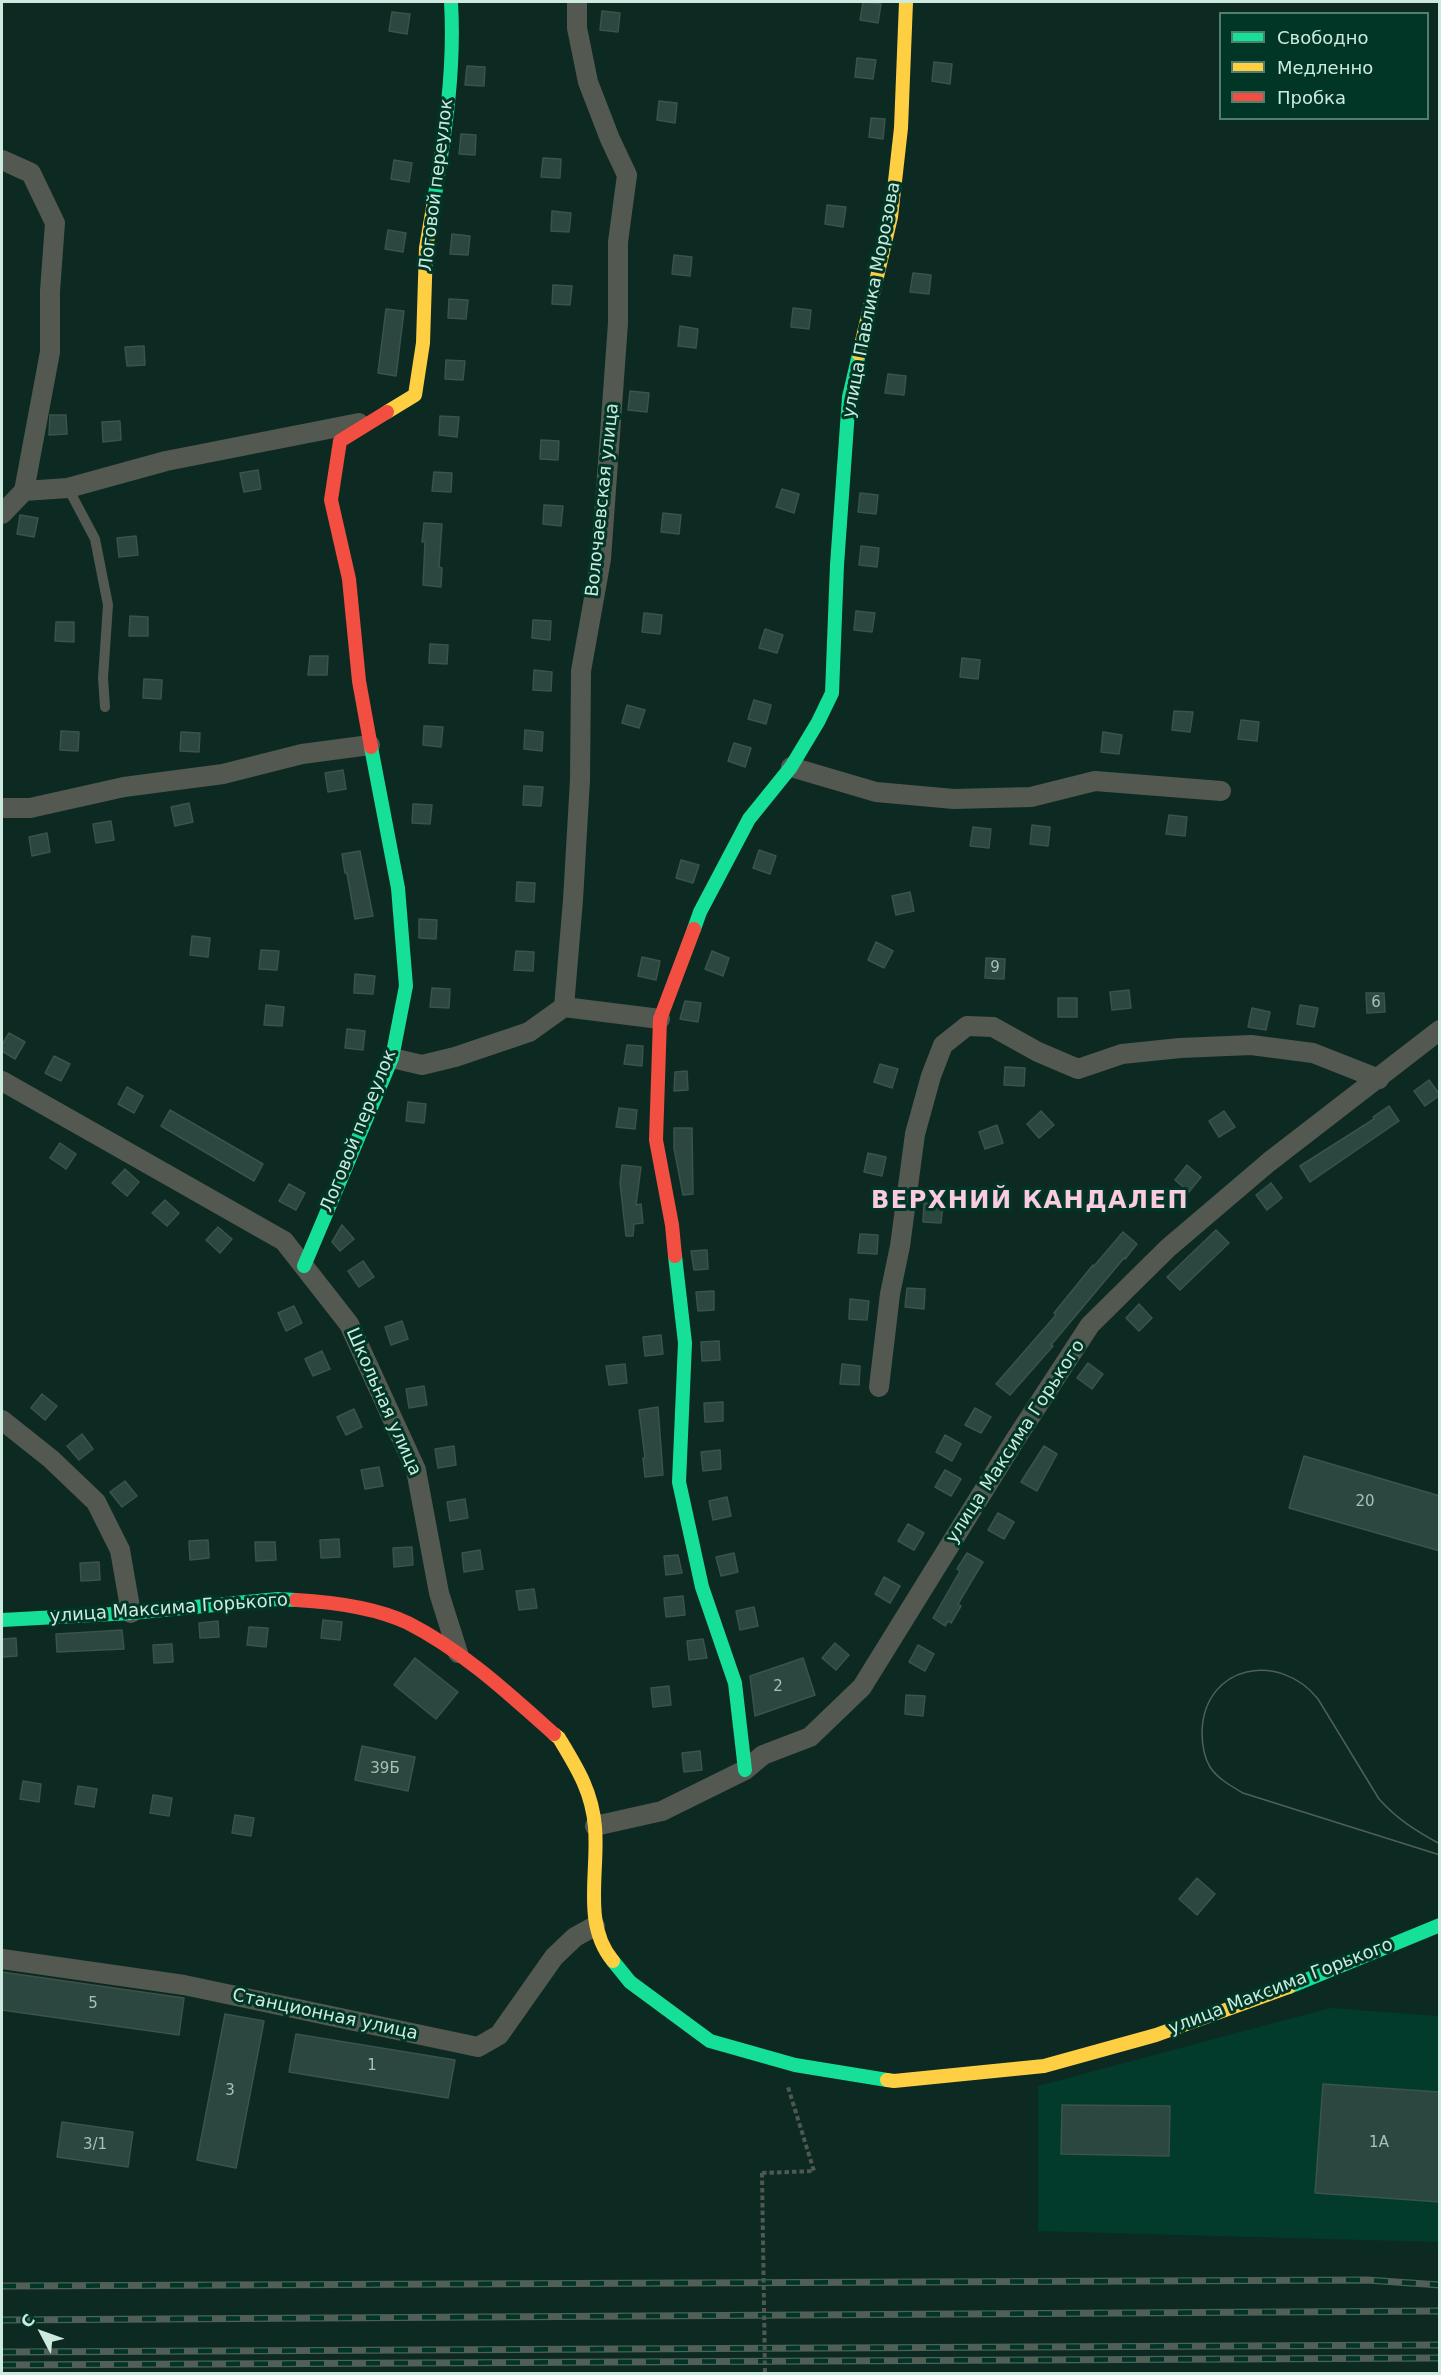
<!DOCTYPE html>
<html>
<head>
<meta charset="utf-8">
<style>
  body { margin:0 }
  #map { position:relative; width:1441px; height:2375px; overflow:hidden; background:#0d2a22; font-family:"DejaVu Sans",sans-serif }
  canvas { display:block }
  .frame { position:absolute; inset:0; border:3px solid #ccebde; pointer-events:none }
  .legend { position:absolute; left:1219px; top:12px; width:210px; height:108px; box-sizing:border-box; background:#013627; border:2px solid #527e70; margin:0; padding:8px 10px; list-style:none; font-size:18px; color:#ccebde }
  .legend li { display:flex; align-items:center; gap:12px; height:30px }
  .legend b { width:30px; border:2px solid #527e70 }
  .north { position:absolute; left:12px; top:2303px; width:60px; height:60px; -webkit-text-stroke:4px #013627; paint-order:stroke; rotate:311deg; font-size:16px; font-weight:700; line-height:24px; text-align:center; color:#ccebde }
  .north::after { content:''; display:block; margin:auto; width:21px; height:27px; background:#ccebde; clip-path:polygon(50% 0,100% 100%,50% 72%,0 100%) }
</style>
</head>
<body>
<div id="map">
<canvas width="1441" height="2375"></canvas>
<div class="frame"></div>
<ul class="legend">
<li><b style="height:8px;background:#16e098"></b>Свободно</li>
<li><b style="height:8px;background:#ffcf43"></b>Медленно</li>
<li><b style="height:8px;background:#f24e42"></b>Пробка</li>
</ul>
<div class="north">С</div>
</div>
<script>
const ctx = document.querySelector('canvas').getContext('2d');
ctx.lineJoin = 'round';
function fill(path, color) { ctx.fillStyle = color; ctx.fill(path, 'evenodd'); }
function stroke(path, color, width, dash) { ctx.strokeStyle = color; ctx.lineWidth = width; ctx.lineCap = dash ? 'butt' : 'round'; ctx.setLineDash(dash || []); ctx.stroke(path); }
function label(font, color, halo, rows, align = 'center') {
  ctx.font = font + ' "DejaVu Sans",sans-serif'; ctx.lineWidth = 6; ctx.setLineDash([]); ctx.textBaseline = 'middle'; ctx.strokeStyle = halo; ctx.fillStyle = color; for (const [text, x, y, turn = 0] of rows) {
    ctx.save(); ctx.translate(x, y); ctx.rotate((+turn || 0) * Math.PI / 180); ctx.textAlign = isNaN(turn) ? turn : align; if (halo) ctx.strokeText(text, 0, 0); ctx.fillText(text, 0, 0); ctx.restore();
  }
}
const built = new Path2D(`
  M1330,2008L1439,2016V2242L1038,2231V2086Z`);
const building = new Path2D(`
  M863,2L881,4L878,23L860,20Z
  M602,11L620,13L618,32L600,30Z
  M392,12L410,14L407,34L389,31Z
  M857,58L876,60L873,79L855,77Z
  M934,62L952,64L950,84L932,81Z
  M467,66L485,67L484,86L465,85Z
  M659,101L677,103L675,123L657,120Z
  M871,118L885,119L883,139L869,137Z
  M461,134L476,135L475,155L459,154Z
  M543,158L561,159L560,178L541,177Z
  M394,160L412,163L409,182L391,179Z
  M827,205L846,207L843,227L825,224Z
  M552,211L571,213L569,232L551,231Z
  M388,230L406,233L403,252L385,249Z
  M452,234L470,236L468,255L450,254Z
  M674,255L692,257L690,276L672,274Z
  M913,273L931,275L929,294L910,292Z
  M553,285L572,286L570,305L552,304Z
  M449,299L468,300L466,319L448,318Z
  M793,308L811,310L809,329L791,327Z
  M386,309L404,311L396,376L378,373Z
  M680,326L698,329L696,348L678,346Z
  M144,346L145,365L127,366L125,347Z
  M446,360L465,361L463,380L445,379Z
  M888,374L906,376L904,395L885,393Z
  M630,391L649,393L647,412L628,410Z
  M50,415H66L67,434L49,435Z
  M440,416L459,417L457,437L439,435Z
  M120,421L121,440L103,442L102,422Z
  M541,440L559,441L558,460L540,459Z
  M258,470L261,489L244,492L240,473Z
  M434,472L452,473L451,492L432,491Z
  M782,489L799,494L794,513L776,507Z
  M860,493L878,495L876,514L858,512Z
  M544,505L563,506L561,526L543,524Z
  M663,513L681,515L679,534L661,532Z
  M20,515L38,518L34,537L17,534Z
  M424,523L442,524L439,567L442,568L441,587L423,585L425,542H422Z
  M136,536L138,555L119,557L117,538Z
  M861,546L879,548L877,567L859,565Z
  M856,611L875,613L872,632L854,630Z
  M644,613L662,615L660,634L642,632Z
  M130,616L148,617V636H129Z
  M533,620L551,621L550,640L532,638Z
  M56,622H74V642L55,641Z
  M765,629L783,635L777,653L759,648Z
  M430,644L448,645L447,664L429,663Z
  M310,656H328L327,675H308Z
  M962,658L980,660L978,679L960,677Z
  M534,670L552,672L551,691L533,690Z
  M144,679L162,680L161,699L143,698Z
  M754,700L771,705L766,724L748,719Z
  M627,705L645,710L639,728L622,723Z
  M1174,711L1193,712L1190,732L1172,730Z
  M1241,720L1259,722L1257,741L1238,739Z
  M424,726L443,727L441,747L423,745Z
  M525,730L543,732L542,751L524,749Z
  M61,731L79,732L78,751L60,750Z
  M181,732L200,733L199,752L180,751Z
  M1103,732L1122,735L1119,754L1101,752Z
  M734,743L751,748L745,767L728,761Z
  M343,770L346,789L328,792L325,773Z
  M524,786L543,787L541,806L523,805Z
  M189,803L193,822L175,826L171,807Z
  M413,804L432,805L430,824L412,823Z
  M1169,815L1187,817L1185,836L1166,834Z
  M111,821L114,840L96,843L93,824Z
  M1032,825L1050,827L1048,846L1030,844Z
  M973,827L991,829L989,848L970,846Z
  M47,833L50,852L32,856L29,837Z
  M759,850L776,856L770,874L753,868Z
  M360,851L373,916L355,919L347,873H345L342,854Z
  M681,860L699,865L693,883L676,878Z
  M517,882L535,883L534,902L516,901Z
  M910,892L914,911L896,915L892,896Z
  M419,919L437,920L436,939L419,938Z
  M192,936L210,938L208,957L190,955Z
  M876,942L893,951L884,968L868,960Z
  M261,950L279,951L277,970L259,969Z
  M516,951L534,952L533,971L514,970Z
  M712,951L729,958L723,976L705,969Z
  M642,957L660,961L656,980L638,976Z
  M986,958L1005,959L1004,979L985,978Z
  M355,974L375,976L373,994L354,993Z
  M432,988L450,989L449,1008L430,1007Z
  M1129,990L1131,1008L1112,1010L1110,992Z
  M1366,993H1384L1385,1012L1367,1013Z
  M1058,998H1077V1017H1058Z
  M685,1001L701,1003L698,1022L680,1019Z
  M266,1005L284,1007L282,1026L264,1025Z
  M1300,1005L1318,1008L1314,1027L1297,1024Z
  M1252,1008L1270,1012L1266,1030L1248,1027Z
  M347,1029L365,1031L363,1050L345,1048Z
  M9,1033L25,1042L15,1059L2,1051V1045Z
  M627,1045L643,1046L642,1066L624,1064Z
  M54,1056L70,1064L61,1081L45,1073Z
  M880,1064L898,1069L892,1088L874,1082Z
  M1005,1067L1025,1068L1024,1086L1004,1085Z
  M687,1071L688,1090L674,1091L675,1072Z
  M1429,1080L1440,1095L1425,1106L1414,1091Z
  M127,1087L143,1096L134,1113L118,1104Z
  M408,1102L426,1104L424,1123L406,1121Z
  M1389,1106L1399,1121L1310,1182L1300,1166L1374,1119L1373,1117Z
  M619,1108L637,1110L635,1129L616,1127Z
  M170,1110L263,1164L254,1181L161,1126Z
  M1041,1111L1054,1125L1039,1138L1027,1124Z
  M1224,1111L1235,1127L1219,1137L1209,1121Z
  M997,1125L1003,1143L985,1149L979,1132Z
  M674,1128H692L693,1194L683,1195L674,1148Z
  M60,1143L76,1154L66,1169L50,1158Z
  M868,1153L886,1157L882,1176L864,1172Z
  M622,1165L641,1167L636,1205L641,1204L643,1223L634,1224L633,1236H626L620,1183Z
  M1187,1165L1201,1177L1189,1192L1175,1180Z
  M125,1169L139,1182L127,1196L112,1183Z
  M1271,1183L1282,1198L1267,1210L1256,1195Z
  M289,1184L305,1193L296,1210L279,1201Z
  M165,1200L179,1213L167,1226L152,1213Z
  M924,1203L943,1204L941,1223L923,1222Z
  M342,1225L354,1239L340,1251L332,1242Z
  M218,1227L232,1239L220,1253L206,1240Z
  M1216,1230L1229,1243L1180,1290L1167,1277Z
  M1123,1232L1137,1244L1125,1259L1124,1258L1051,1345L1053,1346L1010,1395L996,1384L1056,1315L1054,1313L1093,1265L1094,1266Z
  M860,1234L878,1235L877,1254L858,1253Z
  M707,1250L708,1269L694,1270L691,1251Z
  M363,1261L374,1277L359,1287L348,1271Z
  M907,1288L925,1289L924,1309L905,1307Z
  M714,1291V1310L698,1311L696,1292Z
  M850,1299L869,1301L867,1320L849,1319Z
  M1139,1304L1152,1318L1139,1331L1126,1318Z
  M294,1306L302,1323L286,1331L278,1313Z
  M402,1321L408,1339L391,1345L385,1327Z
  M661,1335L663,1354L645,1356L643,1337Z
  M719,1341L720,1360L702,1361L701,1342Z
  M322,1351L330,1369L313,1376L305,1359Z
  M1088,1363L1103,1374L1092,1389L1077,1378Z
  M625,1364L627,1383L609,1385L606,1366Z
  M842,1364L860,1366L859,1385L840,1384Z
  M424,1386L427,1405L409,1408L406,1389Z
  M42,1394L57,1406L45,1420L31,1408Z
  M723,1402V1421L705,1422L704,1403Z
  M658,1407L663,1475L645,1477L643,1458H645L639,1410Z
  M975,1408L991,1417L981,1433L965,1425Z
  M354,1409L362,1427L346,1435L337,1417Z
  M82,1434L93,1449L79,1460L67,1446Z
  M945,1435L961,1444L952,1461L936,1452Z
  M454,1446L456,1465L438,1468L435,1449Z
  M1044,1446L1057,1454L1037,1491L1021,1482Z
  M720,1450L721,1469L703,1471L701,1452Z
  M1304,1456L1440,1496V1551L1289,1508Z
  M379,1467L383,1486L365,1489L361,1470Z
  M945,1470L961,1479L951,1496L935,1487Z
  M125,1481L137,1496L122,1507L110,1492Z
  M727,1497L731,1516L713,1520L709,1501Z
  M465,1499L468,1518L450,1521L447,1502Z
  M998,1513L1014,1522L1004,1539L988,1530Z
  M908,1524L924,1533L914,1550L898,1541Z
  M339,1539L340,1557L321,1558L320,1540Z
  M208,1540L209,1558L190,1560L189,1541Z
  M255,1542H275L276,1560L256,1561Z
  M412,1547L413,1565L394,1567L393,1548Z
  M480,1550L483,1569L464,1572L462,1553Z
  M734,1553L738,1572L721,1576L716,1557Z
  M967,1553L983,1562L958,1604L961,1606L951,1623L948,1621L945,1626L933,1618L960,1571L957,1569Z
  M678,1555L682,1573L666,1575L664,1556Z
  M99,1562L100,1580L81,1581L80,1563Z
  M884,1577L900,1586L890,1603L875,1594Z
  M534,1589L537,1608L519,1610L516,1591Z
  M683,1596L685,1615L666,1617L664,1598Z
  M754,1607L758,1626L740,1630L736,1611Z
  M323,1620L342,1622L340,1640L321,1638Z
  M218,1621L219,1637L200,1638L199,1623Z
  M249,1627L268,1628L266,1647L247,1645Z
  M122,1630L124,1649L57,1652L56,1634Z
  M16,1638L17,1656L2,1657V1639Z
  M703,1639L707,1658L689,1660L687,1641Z
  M835,1643L849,1655L836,1670L822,1658Z
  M172,1644L173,1662L154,1663L153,1645Z
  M918,1645L934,1654L925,1671L909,1662Z
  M415,1658L458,1692L436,1719L394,1685Z
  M803,1658L815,1695L755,1716L750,1676Z
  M669,1686L671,1705L653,1707L651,1688Z
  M906,1695L925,1696L923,1716L905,1714Z
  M362,1746L415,1757L408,1791L355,1780Z
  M700,1751L702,1770L684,1772L682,1753Z
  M23,1781L41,1784L39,1802L20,1799Z
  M78,1786L97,1789L94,1807L75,1804Z
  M153,1795L172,1798L169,1816L150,1813Z
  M235,1815L254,1818L251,1836L232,1833Z
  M1197,1878L1215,1894L1197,1915L1179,1899Z
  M2,1972L184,1998L179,2035L2,2010Z
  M225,2014L264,2021L236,2168L197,2160Z
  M296,2034L455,2060L448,2098L289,2072Z
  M1323,2084L1440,2092V2202L1315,2193Z
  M1062,2105L1170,2106L1169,2156L1061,2154Z
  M62,2122L133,2132L128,2167L57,2157Z`);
const path = new Path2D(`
  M762,2173L814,2171L788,2087`);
const lane = new Path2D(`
  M68,488L95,539L108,605L103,678L105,707`);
const street = new Path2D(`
  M2,160L31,173L55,223L50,291V352L24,491L2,514
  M24,491L68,488L166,461L359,423
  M791,767L876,792L954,799L1031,797L1095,781L1221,791
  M2,808H30L124,787L223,774L302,754L370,745
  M564,1007L573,900L580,780L581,671L601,559L618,323V242L627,175L610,139L588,82L577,28V2
  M392,1058L422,1065L455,1057L529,1032L564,1007L660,1019
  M2,1081L284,1241L349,1324L416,1470L439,1593L458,1653
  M879,1387L890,1294L900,1246L915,1134L931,1076L943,1045L967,1026L993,1027L1038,1052L1078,1069L1122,1054L1180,1048L1251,1045L1313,1053L1379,1079
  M2,1420L51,1459L96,1502L120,1550L131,1613
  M595,1826L662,1811L745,1770L763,1755L810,1737L862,1687L1015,1440L1090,1325L1168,1248L1269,1162L1440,1030
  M2,1959L184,1985L478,2047L499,2035L554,1957L575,1937L595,1926`);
const fast = new Path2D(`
  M434,201C445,135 455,69 451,2
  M694,929L700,912L749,819L791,767L818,722L832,693L837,565L849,397L859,354
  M675,1256L685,1343L679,1482L702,1587L735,1683L745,1770
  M304,1266L392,1058L406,986L398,888L371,747
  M2,1620L131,1613L278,1599L296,1600
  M613,1961L630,1982L710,2041L795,2065L887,2080
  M1289,1987L1440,1925`);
const slow = new Path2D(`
  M859,354L891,217L901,128L906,2
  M387,412L415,395L423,343L426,248L434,201
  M554,1734L559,1738C577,1768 592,1791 595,1827C599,1872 582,1924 613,1961
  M887,2080L894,2081L1044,2066L1156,2035L1289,1987`);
const jam = new Path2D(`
  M371,747L359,681L349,579L331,500L340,441L387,412
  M675,1256L672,1225L656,1140L660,1019L694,929
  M296,1600C333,1602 374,1607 408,1623C463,1651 508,1693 554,1734`);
const tram = new Path2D(`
  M1440,1844C1416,1831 1397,1819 1379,1799L1318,1699C1280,1651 1204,1664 1202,1732C1202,1743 1204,1757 1210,1767C1218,1779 1231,1786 1243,1793L1440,1855`);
const rail = new Path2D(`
  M2,2286L1367,2280L1440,2285
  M2,2320L1440,2311
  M2,2352L1440,2345
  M2,2365L1440,2358`);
const pathBridge = new Path2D(`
  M762,2173L765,2374`);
const numberNames = [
  ["9",995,968],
  ["6",1376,1003],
  ["20",1365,1502],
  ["2",778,1687],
  ["39Б",385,1769],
  ["5",93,2004],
  ["1",372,2066],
  ["3",230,2091],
  ["1А",1379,2143],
  ["3/1",95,2145]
];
const streetNames = [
  ["Логовой переулок",437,185,-83],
  ["улица Павлика Морозова",872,300,-79],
  ["Волочаевская улица",603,500,-84],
  ["Логовой переулок",359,1131,-68],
  ["Школьная улица",383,1402,66],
  ["улица Максима Горького",1016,1442,-57],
  ["улица Максима Горького",169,1609,-4],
  ["улица Максима Горького",1281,1987,-21],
  ["Станционная улица",325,2015,12]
];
const districtNames = [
  ["ВЕРХНИЙ КАНДАЛЕП",1030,1202]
];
fill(built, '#023b2c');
fill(building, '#2c473f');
stroke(building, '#3a534b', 1.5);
stroke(path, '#4e5851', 4, [4.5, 3]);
stroke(lane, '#535950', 10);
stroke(street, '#535950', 20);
stroke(fast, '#16e098', 14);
stroke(slow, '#ffcf43', 14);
stroke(jam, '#f24e42', 14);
stroke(tram, '#505f57', 1.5);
stroke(rail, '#505f57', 7);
stroke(rail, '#013627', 4.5, [14]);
stroke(pathBridge, '#4e5851', 4, [4.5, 3]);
label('15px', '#a4c2b6', null, numberNames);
label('18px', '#ccebde', '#013627', streetNames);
ctx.letterSpacing = '1.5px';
label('bold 24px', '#facbe1', '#013627', districtNames);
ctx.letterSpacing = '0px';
</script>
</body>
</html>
